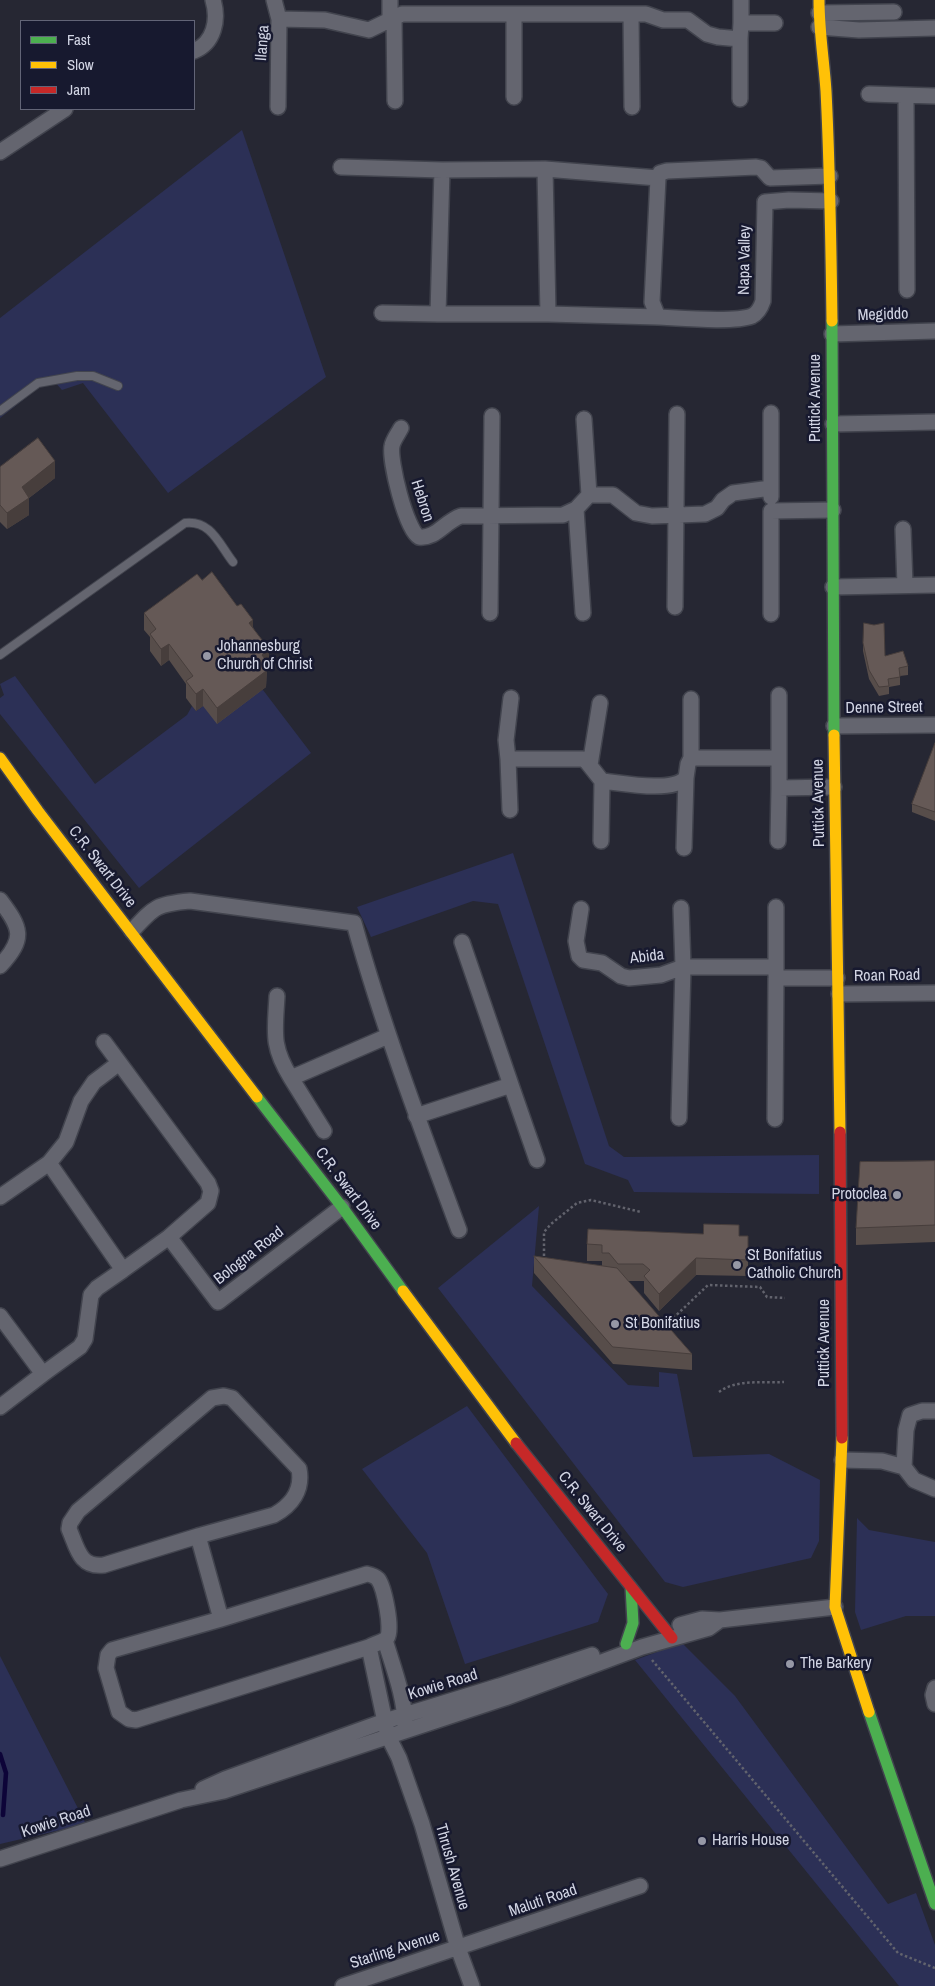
<!DOCTYPE html>
<html>
<head>
<meta charset="utf-8">
<style>
  body { margin:0 }
  #map { position:relative; width:935px; height:1986px; overflow:hidden; background:#262733; font-family:"Archivo Narrow",sans-serif }
  canvas { display:block }
  .legend { position:absolute; left:20px; top:20px; width:175px; height:90px; box-sizing:border-box; background:#17192f; border:1px solid #626477; margin:0; padding:6px 9px; list-style:none; font-size:15px; color:#d2d5e4 }
  .legend li { display:flex; align-items:center; gap:10px; height:25px }
  .legend b { width:25px; border:1px solid #626477 }
</style>
</head>
<body>
<div id="map">
<canvas width="935" height="1986"></canvas>
<ul class="legend">
<li><b style="height:6px;background:#4caf50"></b>Fast</li>
<li><b style="height:6px;background:#ffc107"></b>Slow</li>
<li><b style="height:6px;background:#c62828"></b>Jam</li>
</ul>
</div>
<script>
const ctx = document.querySelector('canvas').getContext('2d');
ctx.lineJoin = 'round';
function fill(path, color) { ctx.fillStyle = color; ctx.fill(path, 'evenodd'); }
function stroke(path, color, width, dash) { ctx.strokeStyle = color; ctx.lineWidth = width; ctx.lineCap = dash ? 'butt' : 'round'; ctx.setLineDash(dash || []); ctx.stroke(path); }
function label(font, color, halo, rows, align = 'center') {
  ctx.font = font + ' "Archivo Narrow",sans-serif'; ctx.lineWidth = 5; ctx.setLineDash([]); ctx.textBaseline = 'middle'; ctx.strokeStyle = halo; ctx.fillStyle = color; for (const [text, x, y, turn = 0] of rows) {
    ctx.save(); ctx.translate(x, y); ctx.rotate((+turn || 0) * Math.PI / 180); ctx.textAlign = isNaN(turn) ? turn : align; if (halo) ctx.strokeText(text, 0, 0); ctx.fillText(text, 0, 0); ctx.restore();
  }
}
const green = new Path2D(`
  M242,130L326,377L168,493L83,383L62,390L51,378L0,418V318Z
  M15,676L95,784L187,715L192,706L196,711L203,706L263,690L311,753L139,888L0,714V698L4,695L0,684Z
  M513,853L609,1146L624,1157L819,1155V1194L634,1192L628,1180L585,1164L498,904L473,901L371,937L357,907Z
  M539,1206L532,1286L628,1385L659,1387V1372L677,1374L693,1457L769,1454L820,1480L819,1541L811,1558L683,1587L665,1582L438,1288Z
  M467,1406L608,1594L598,1622L465,1664L427,1553L362,1469Z
  M857,1518L869,1530L935,1542V1616H906L861,1630L855,1612Z
  M682,1643L735,1696L888,1904L916,1893L935,1945V1986H899L635,1660Z
  M0,1656L86,1824L0,1844Z`);
const stream = new Path2D(`
  M0,1754L6,1773L3,1815`);
const path = new Path2D(`
  M544,1261V1232L551,1224L577,1203L591,1200L641,1212
  M666,1325L708,1285L760,1287L767,1297L785,1298
  M719,1392C736,1379 763,1383 784,1382
  M652,1660L898,1953L935,1968`);
const lane = new Path2D(`
  M0,411L38,383L77,376H93L118,386
  M0,655L185,523C211,520 219,544 233,562`);
const street = new Path2D(`
  M274,0L279,19
  M390,0V20
  M819,13L894,12
  M514,14V97
  M631,14L632,107
  M394,17L395,101
  M741,23V0
  M819,27L859,30L935,28
  M194,51C214,43 219,20 213,0
  M869,94L935,96
  M906,96L907,290
  M740,99V39
  M278,107L279,19L325,20L369,30L402,14H646L663,20H688L707,34L718,37L740,39L741,23H775
  M0,152L65,109
  M341,167L442,170
  M545,169L442,170L438,314H548
  M830,176L770,178L761,168L756,167L667,171L660,173L658,178L652,302L658,317C680,318 734,323 752,316C758,313 761,307 763,301L765,202L789,200L831,201
  M658,178L545,169L548,314L658,317
  M382,313L438,314
  M832,334L935,331
  M771,413V497
  M584,419L589,495
  M833,424L935,422
  M401,428C398,434 393,440 392,446C389,460 406,530 419,537C436,539 444,522 461,516L563,515L576,509L589,495H613L636,513L652,516L705,514L717,508L723,500L733,493L771,488
  M576,509L583,613
  M903,529L905,585
  M833,587L935,585
  M675,607L677,414
  M490,613L492,416
  M771,614V511L833,510
  M779,695V788
  M511,698L506,740L508,759H583L587,762L602,781C622,783 672,793 686,778L688,764L691,758H779
  M834,726L935,725
  M691,758V699
  M508,759L510,810
  M590,765L600,703
  M601,841L602,781
  M778,841L779,788L834,787
  M684,848L686,778
  M0,900C21,928 26,938 0,966
  M581,909L576,941L579,956L583,960L602,963L621,976L629,978L661,975L683,967H776
  M132,931C154,907 156,904 190,901L354,923C383,1027 421,1128 459,1230
  M462,942L511,1085
  M776,976V907
  M839,994L935,993
  M277,996C275,1032 271,1046 291,1078
  M104,1042L208,1183L211,1191L208,1203L169,1237L218,1302L342,1207
  M119,1063L94,1082L81,1101L66,1142L49,1163L123,1270L169,1237
  M416,1116L511,1085L537,1160
  M679,1118L683,967L681,908
  M775,1119L776,978H837
  M324,1131L291,1078L388,1036
  M0,1197L49,1163
  M0,1316L43,1374L80,1347L85,1339L91,1295L97,1288L123,1270
  M0,1407L43,1374
  M935,1411H922L910,1415L906,1430L904,1467L914,1480L935,1489
  M842,1460L882,1461L904,1467
  M198,1536L274,1515C292,1505 303,1490 299,1469L232,1398L224,1396L212,1398L78,1511L70,1523L69,1529C77,1547 79,1568 104,1565L198,1536L221,1619
  M367,1574C372,1575 375,1576 378,1579C384,1587 393,1629 387,1638C383,1642 374,1644 369,1647L136,1720L129,1719L119,1712L106,1668L108,1655L112,1650L221,1619Z
  M680,1625L702,1619L720,1620L835,1607
  M385,1640C393,1667 405,1697 405,1725
  M369,1647L388,1736L399,1758L422,1824L458,1948L472,1986
  M935,1688L933,1695L935,1704
  M203,1789L225,1779L385,1721L499,1686L592,1655
  M0,1859L181,1800L224,1791L405,1731L505,1698L642,1647L709,1628L720,1620
  M343,1986L640,1886`);
const fast = new Path2D(`
  M832,321L834,735
  M257,1097L342,1207L403,1291
  M626,1644L633,1623L631,1587
  M869,1712L935,1904`);
const slow = new Path2D(`
  M819,0C819,31 824,61 826,91C830,168 831,244 832,321
  M834,735L840,1132
  M0,758L38,811L257,1097
  M403,1291L516,1443
  M842,1438L835,1607L869,1712`);
const jam = new Path2D(`
  M840,1132L842,1438
  M516,1443L672,1638`);
const wall = new Path2D(`
  M0,467L55,478L29,498V515L7,529L0,522Z
  M202,580L253,627L269,666L267,668L266,687L217,724L203,706L196,711L192,706L186,698V684L169,660L161,666L150,651V637L144,630V613Z
  M863,643L885,656L908,666V675L900,676V685L889,687V694L879,696L869,679L863,651Z
  M935,743V821L912,812V804Z
  M935,1161V1242L856,1245V1228Z
  M748,1236V1276L696,1275L659,1311L644,1293V1281H628L692,1354V1370L613,1364L534,1273V1256L602,1266V1261H587V1244Z`);
const shadedWall = new Path2D(`
  M55,461V478L29,498V515L7,529V513L22,487Z
  M253,620V637L249,623Z
  M169,644V660L161,666V649Z
  M269,649V666L267,668L266,687L217,724V708L262,655Z
  M203,689V706L196,711V694Z
  M696,1258V1275L659,1311V1294Z`);
const building = new Path2D(`
  M38,438L55,461L22,487L29,498L7,513L0,505V467Z
  M212,572L237,606L241,604L253,620L249,623L269,649L262,655L267,662L262,665L266,671L217,708L203,689L196,694L192,689L186,681L193,676L169,644L161,649L150,634L156,629L144,613L197,574L202,580Z
  M864,623L874,625L884,623L885,656L903,651L908,666L899,668L900,677L888,679L889,686L879,687L869,670L863,643Z
  M935,743V812L912,804Z
  M935,1161V1225L856,1228L860,1162Z
  M704,1224L739,1225V1236H748V1260L696,1258L659,1294L644,1276L650,1270L643,1264H618L609,1253H602V1245L587,1244L588,1229L703,1234Z
  M534,1256L617,1268L692,1354L613,1347Z`);
const markers = [
  [207,656,5,"#9698a6"],
  [897,1195,5,"#9698a6"],
  [737,1265,5,"#9698a6"],
  [615,1324,5,"#9698a6"],
  [790,1664,5,"#9698a6"],
  [702,1841,5,"#9698a6"]
];
const streetNames = [
  ["Ilanga",263,43,-86],
  ["Napa Valley",745,260,-89],
  ["Megiddo",883,315,-2],
  ["Puttick Avenue",816,398,-90],
  ["Hebron",422,501,72],
  ["Denne Street",884,708,-1],
  ["Puttick Avenue",819,803,-91],
  ["C.R. Swart Drive",102,867,52],
  ["Abida",647,957,-7],
  ["Roan Road",887,976,-1],
  ["C.R. Swart Drive",348,1189,53],
  ["Bologna Road",249,1256,-38],
  ["Puttick Avenue",825,1343,-90],
  ["C.R. Swart Drive",592,1512,51],
  ["Kowie Road",443,1685,-17],
  ["Kowie Road",56,1822,-18],
  ["Thrush Avenue",452,1867,74],
  ["Maluti Road",543,1901,-19],
  ["Starling Avenue",395,1950,-18]
];
const poiNames = [
  ["Johannesburg",217,647],
  ["Church of Christ",217,665],
  ["Protoclea",887,1195,"right"],
  ["St Bonifatius",747,1256],
  ["Catholic Church",747,1274],
  ["St Bonifatius",625,1324],
  ["The Barkery",800,1664],
  ["Harris House",712,1841]
];
fill(green, '#2c3056');
stroke(stream, '#0d0438', 4.5);
stroke(lane, '#42444e', 10);
stroke(street, '#42444e', 18);
stroke(fast, '#42444e', 14);
stroke(slow, '#42444e', 14);
stroke(jam, '#42444e', 14);
stroke(path, '#62636d', 2.5, [2.5, 2.5]);
stroke(lane, '#64656f', 8);
stroke(street, '#64656f', 15);
stroke(fast, '#4caf50', 11);
stroke(slow, '#ffc107', 11);
stroke(jam, '#c62828', 11);
fill(wall, '#574d4a');
fill(shadedWall, '#473e3c');
fill(building, '#655956');
stroke(building, '#473e3c', 1);
for (const [x, y, r, color] of markers) { const dot = new Path2D(); dot.arc(x, y, r, 0, 2 * Math.PI); ctx.fillStyle = color; ctx.fill(dot); stroke(dot, '#17192f', 2); }
label('16px', '#d2d5e4', '#17192f', streetNames);
label('16px', '#d2d5e4', '#17192f', poiNames, 'left');
</script>
</body>
</html>
